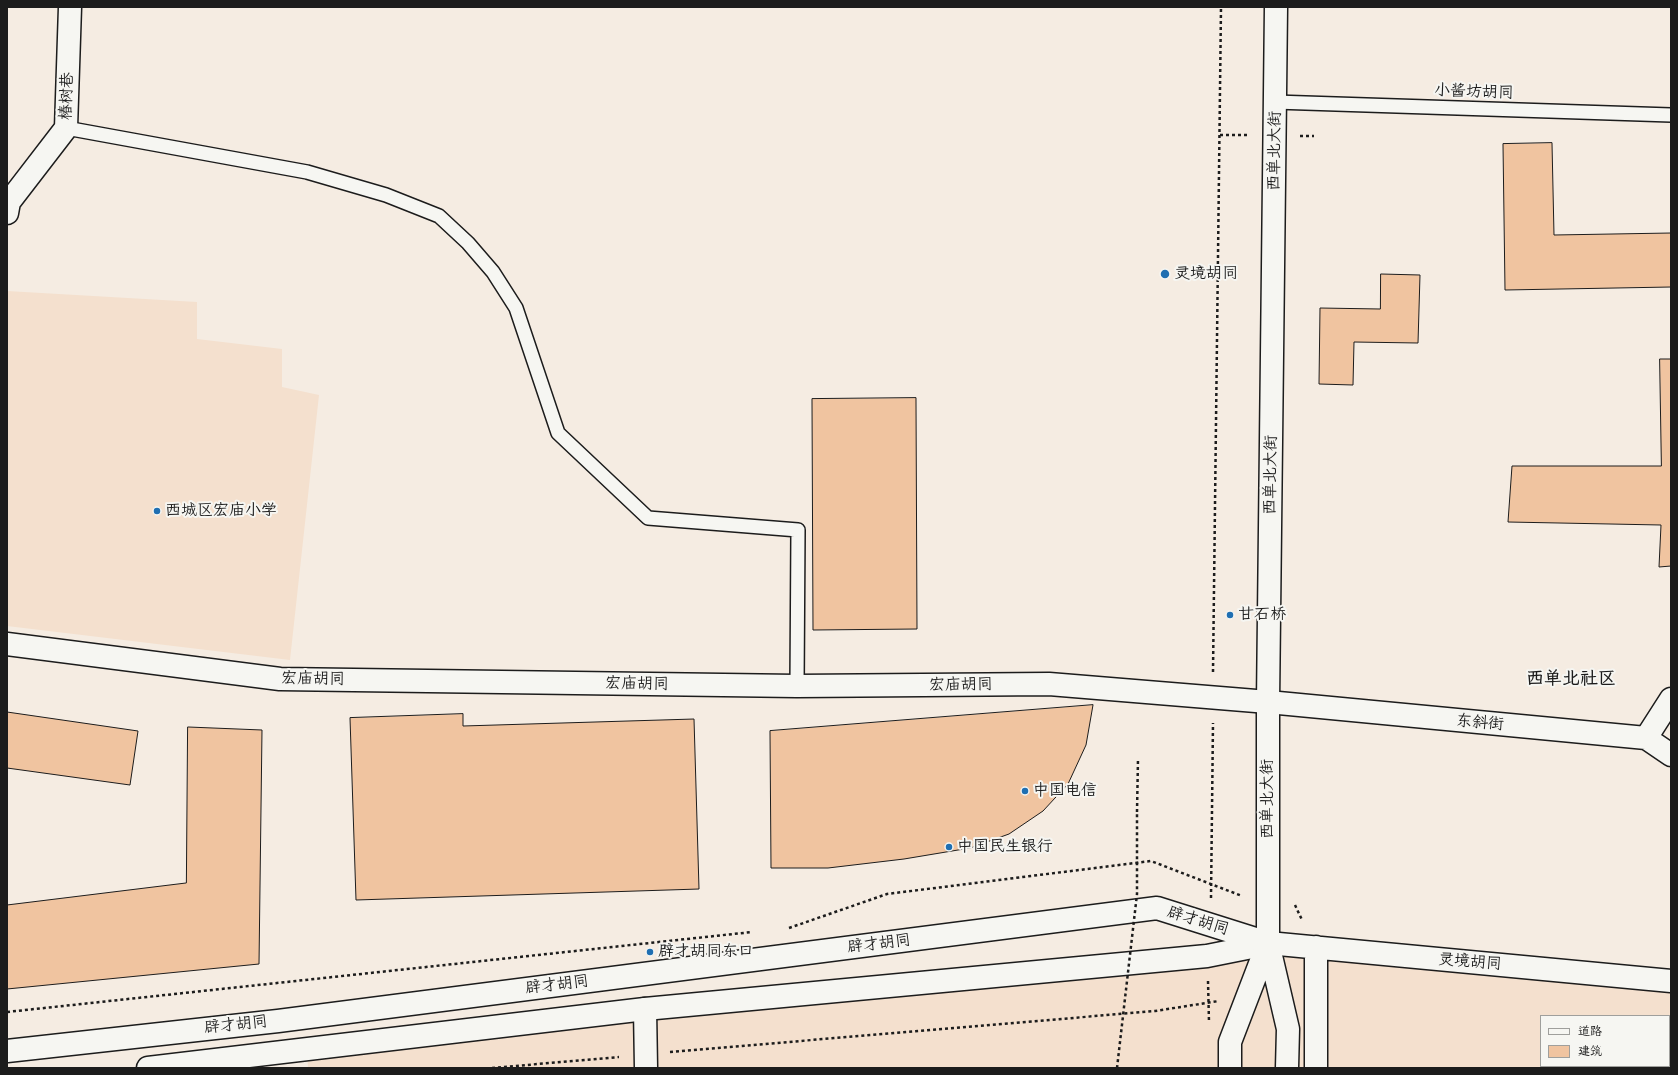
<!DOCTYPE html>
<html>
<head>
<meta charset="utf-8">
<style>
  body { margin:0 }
  #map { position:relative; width:1678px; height:1075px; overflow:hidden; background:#f5ece2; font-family:Caveat,"LXGW WenKai TC",sans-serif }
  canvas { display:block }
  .frame { position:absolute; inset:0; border:8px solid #1c1c1c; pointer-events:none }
  .legend { position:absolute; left:1540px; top:1015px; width:130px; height:52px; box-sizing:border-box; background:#f6f6f2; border:1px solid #9f9f9c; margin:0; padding:5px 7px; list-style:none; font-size:12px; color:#1c1c1c }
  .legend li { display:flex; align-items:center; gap:8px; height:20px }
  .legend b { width:20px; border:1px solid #9f9f9c }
</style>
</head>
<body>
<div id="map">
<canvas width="1678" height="1075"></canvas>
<div class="frame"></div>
<ul class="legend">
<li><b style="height:5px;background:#f6f6f2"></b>道路</li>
<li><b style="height:11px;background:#f0c4a0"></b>建筑</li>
</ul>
</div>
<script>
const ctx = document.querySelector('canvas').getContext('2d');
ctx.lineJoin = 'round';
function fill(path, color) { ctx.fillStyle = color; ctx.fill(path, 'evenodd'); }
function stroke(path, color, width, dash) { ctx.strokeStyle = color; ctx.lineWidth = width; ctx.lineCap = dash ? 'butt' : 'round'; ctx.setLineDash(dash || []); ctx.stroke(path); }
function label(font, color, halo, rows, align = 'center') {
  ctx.font = font + ' Caveat,"LXGW WenKai TC",sans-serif'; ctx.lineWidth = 4; ctx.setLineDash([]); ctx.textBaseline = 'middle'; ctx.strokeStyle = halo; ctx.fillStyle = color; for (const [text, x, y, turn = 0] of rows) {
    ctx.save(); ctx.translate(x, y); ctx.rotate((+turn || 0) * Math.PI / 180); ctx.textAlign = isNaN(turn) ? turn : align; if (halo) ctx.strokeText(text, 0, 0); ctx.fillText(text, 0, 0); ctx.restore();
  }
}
const built = new Path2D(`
  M7,291L197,302V339L282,349V387L319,395L290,660L7,626Z
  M1241,949L1671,985V1068H308L307,1050ZM1541,1016H1669V1066H1541Z`);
const building = new Path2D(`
  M1552,143L1554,235L1671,233V287L1505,290L1503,144Z
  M1381,274L1420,275L1418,343L1354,342L1353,385L1319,384L1320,308L1380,309Z
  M1660,359H1671V566L1659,567L1661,525L1508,522L1512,466H1661Z
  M916,398L917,629L813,630L812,399Z
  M1093,705L1086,745L1068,784L1043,811L1009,834L970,848L904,859L828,868H771L770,731Z
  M7,712L138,731L130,785L7,768Z
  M463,714V726L694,719L699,889L356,900L350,718Z
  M188,727L262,730L259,964L7,989V905L186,883Z`);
const path = new Path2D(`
  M1220,135H1249
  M1300,136H1314
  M1213,672L1221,7
  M1137,812L1138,759
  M1211,898L1213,723
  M1295,905L1302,920
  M789,928L887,894L1151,861L1242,896
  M1208,981L1209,1022
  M7,1012L752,932
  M670,1052L1155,1011L1219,1001
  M492,1068L619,1057`);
const service = new Path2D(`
  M1275,102L1671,115
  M66,128L307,172L386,195L439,216L468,243L493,272L516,308L558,433L648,518L798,530L797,686`);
const minor = new Path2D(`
  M7,213L9,202L66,128L70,7
  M7,644L280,679L797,686L1049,684L1268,702L1646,738L1671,699
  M1646,738L1671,755
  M645,1009L646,1068`);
const secondary = new Path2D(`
  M7,1051L278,1021L1157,908L1268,943L1671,981
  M148,1068L645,1009L1207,956L1267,944
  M1316,1068V947`);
const primary = new Path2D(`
  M1276,7L1268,702V943L1288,1029L1287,1068
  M1230,1068V1042L1268,943`);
const pathBridge = new Path2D(`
  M1117,1068L1137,894V812`);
const markers = [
  [1165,274,5,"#1f6fb2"],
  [157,511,4,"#1f6fb2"],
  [1230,615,4,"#1f6fb2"],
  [1025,791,4,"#1f6fb2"],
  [949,847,4,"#1f6fb2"],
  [650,952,4,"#1f6fb2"]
];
const streetNames = [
  ["小酱坊胡同",1474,92,2],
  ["椿树巷",67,96,-88],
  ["西单北大街",1275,151,-89],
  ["西单北大街",1271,475,-89],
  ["宏庙胡同",313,679,1],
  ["宏庙胡同",637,684,1],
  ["宏庙胡同",961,685,-1],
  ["东斜街",1480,723,5],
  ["西单北大街",1268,799,-90],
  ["辟才胡同",1198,921,17],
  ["辟才胡同",879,944,-7],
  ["灵境胡同",1470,962,5],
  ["辟才胡同",557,985,-7],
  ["辟才胡同",236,1025,-6]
];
const poiNames = [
  ["灵境胡同",1174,274],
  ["西城区宏庙小学",165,511],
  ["甘石桥",1238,615],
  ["中国电信",1033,791],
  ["中国民生银行",957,847],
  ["辟才胡同东口",658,952]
];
const quarterNames = [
  ["西单北社区",1571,679]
];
fill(built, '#f4e0ce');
fill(building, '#f0c4a0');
stroke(building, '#1c1c1c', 1);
stroke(service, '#1c1c1c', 16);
stroke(minor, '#1c1c1c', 25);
stroke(secondary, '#1c1c1c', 25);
stroke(primary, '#1c1c1c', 25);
stroke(path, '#1c1c1c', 2.5, [3, 3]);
stroke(service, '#f6f6f2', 13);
stroke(minor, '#f6f6f2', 22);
stroke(secondary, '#f6f6f2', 22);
stroke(primary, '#f6f6f2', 22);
stroke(pathBridge, '#1c1c1c', 2.5, [3, 3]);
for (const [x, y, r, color] of markers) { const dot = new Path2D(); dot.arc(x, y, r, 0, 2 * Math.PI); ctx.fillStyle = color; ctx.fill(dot); stroke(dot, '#f6f6f2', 1.5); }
label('16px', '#1c1c1c', '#f6f6f2', streetNames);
label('16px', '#1c1c1c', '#f6f6f2', poiNames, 'left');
label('bold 18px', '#1c1c1c', '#f6f6f2', quarterNames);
</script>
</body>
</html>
